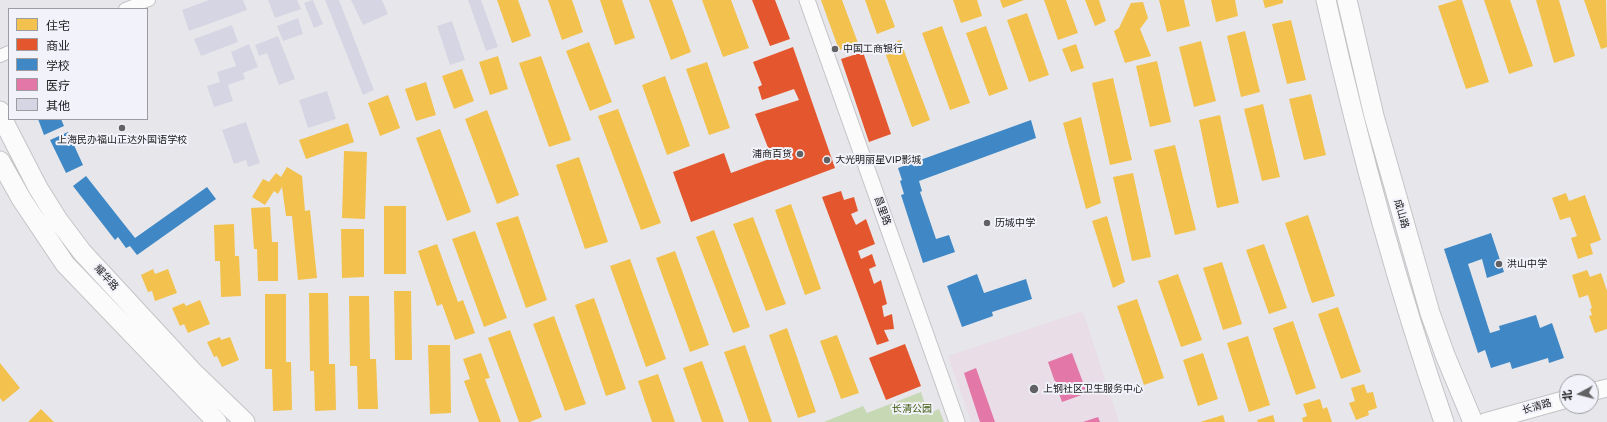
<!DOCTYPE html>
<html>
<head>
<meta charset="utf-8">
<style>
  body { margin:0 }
  #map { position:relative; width:1607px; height:422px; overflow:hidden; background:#e7e7eb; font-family:"Varela Round","Noto Sans SC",sans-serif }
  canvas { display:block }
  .legend { position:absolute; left:8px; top:8px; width:140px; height:112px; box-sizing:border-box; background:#f2f2fa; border:1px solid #9c9ca1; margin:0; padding:5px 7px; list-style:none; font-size:12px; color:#1a1a1c }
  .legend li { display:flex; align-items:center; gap:8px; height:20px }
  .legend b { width:20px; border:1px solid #9c9ca1 }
  .north { position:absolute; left:1559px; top:374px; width:40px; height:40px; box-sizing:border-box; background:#f2f2fa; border:1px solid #9c9ca1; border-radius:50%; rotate:263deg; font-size:11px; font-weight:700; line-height:16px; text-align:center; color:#1a1a1c }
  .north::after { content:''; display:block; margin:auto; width:14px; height:18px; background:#626264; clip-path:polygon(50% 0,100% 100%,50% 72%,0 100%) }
</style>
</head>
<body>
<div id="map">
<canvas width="1607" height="422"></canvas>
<ul class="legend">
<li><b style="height:11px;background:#f2c14e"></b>住宅</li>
<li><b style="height:11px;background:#e4572e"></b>商业</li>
<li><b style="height:11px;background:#3f88c5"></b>学校</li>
<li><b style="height:11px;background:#e377a8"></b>医疗</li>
<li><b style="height:11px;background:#d6d5e3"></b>其他</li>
</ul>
<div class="north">北</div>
</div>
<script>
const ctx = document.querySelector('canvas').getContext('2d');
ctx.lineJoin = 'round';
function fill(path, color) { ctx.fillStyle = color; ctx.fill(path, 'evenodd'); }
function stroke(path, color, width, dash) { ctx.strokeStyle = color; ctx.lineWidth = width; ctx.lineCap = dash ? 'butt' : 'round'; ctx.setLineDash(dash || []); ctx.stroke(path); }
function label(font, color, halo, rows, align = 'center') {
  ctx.font = font + ' "Varela Round","Noto Sans SC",sans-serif'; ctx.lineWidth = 4; ctx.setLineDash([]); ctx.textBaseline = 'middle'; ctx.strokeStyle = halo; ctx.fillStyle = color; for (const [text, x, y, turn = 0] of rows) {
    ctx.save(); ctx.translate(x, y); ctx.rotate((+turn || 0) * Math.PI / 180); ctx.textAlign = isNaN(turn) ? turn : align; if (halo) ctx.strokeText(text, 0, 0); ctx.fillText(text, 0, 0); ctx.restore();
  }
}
const medical = new Path2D(`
  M1083,311L1119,422H971L948,356Z`);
const green = new Path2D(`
  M921,392L928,414L939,409L944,422H824L863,406L867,413Z`);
const homes = new Path2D(`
  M497,0H518L531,36L512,43Z
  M548,0H572L583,32L562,40Z
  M600,0H622L635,38L615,45Z
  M649,0H672L691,52L671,60Z
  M702,0H731L749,48L723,57Z
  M821,0H842L858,43L839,50Z
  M865,0H885L895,27L877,34Z
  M953,0H977L982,16L961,23Z
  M1000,0H1024L1003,8Z
  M1044,0H1066L1078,33L1058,40Z
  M1085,0H1099L1106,21L1095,26Z
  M1159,0H1184L1190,26L1167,32Z
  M1211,0H1235L1238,16L1216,22Z
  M1263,0H1283V3L1265,8Z
  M1457,0H1462L1489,82L1466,89L1438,6Z
  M1484,0H1510L1533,66L1509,74Z
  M1536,0H1559L1575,56L1554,63Z
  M1584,0H1606L1607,47L1601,49Z
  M1143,2L1148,18L1140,29L1151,56L1125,63L1114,31L1119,28L1131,3Z
  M1027,13L1049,75L1029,82L1007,20Z
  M1291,20L1306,80L1287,84L1272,24Z
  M942,26L970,103L950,110L922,33Z
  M986,26L1008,89L989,96L966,33Z
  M1245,31L1260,92L1241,97L1227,36Z
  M900,40L930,120L912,127L883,47Z
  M1201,41L1216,101L1194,107L1179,47Z
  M589,42L612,102L590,111L566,51Z
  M1076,44L1084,68L1071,72L1062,49Z
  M498,56L508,89L490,95L479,62Z
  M541,56L571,140L549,147L519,63Z
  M1157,61L1171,122L1150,127L1136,66Z
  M707,62L730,128L709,135L686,69Z
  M462,69L474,101L454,109L442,76Z
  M665,76L690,146L667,155L642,85Z
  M1113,78L1132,160L1110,165L1092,83Z
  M426,82L436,115L416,121L405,89Z
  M1311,94L1326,155L1304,160L1289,99Z
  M388,95L400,128L380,136L368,103Z
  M1263,104L1280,177L1262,181L1244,109Z
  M618,109L661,223L641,230L598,116Z
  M487,110L519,195L497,204L465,119Z
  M1220,115L1239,203L1217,208L1199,120Z
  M1081,117L1101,203L1086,209L1063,123Z
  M348,123L354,142L306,159L299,140Z
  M440,129L471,212L447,221L416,138Z
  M1175,145L1196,230L1175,235L1154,150Z
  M344,151L367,152L365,219L342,218Z
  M579,157L608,242L585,249L556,165Z
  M287,167L302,176L305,211L310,210L317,278L298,280L292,216H286L282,187L278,194L274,191L265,205L252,197L263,179L269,182L276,173L281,177Z
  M1133,173L1151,257L1132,261L1113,177Z
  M1566,193L1569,201L1585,195L1601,240L1590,244L1593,254L1578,259L1571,238L1577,236L1570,217L1560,220L1552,198Z
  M791,204L821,289L805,295L775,210Z
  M384,206H406V274H384Z
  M270,207L272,242H278V281H258L257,249H254L251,208Z
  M1308,215L1335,296L1312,303L1285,223Z
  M518,216L547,300L526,308L496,223Z
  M1107,216L1125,282L1113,288L1092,221Z
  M753,217L786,304L766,311L733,224Z
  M234,224L235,256H239L241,296L221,297L220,261H215L214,225Z
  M341,229H364V277L342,278Z
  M714,230L750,327L733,333L696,237Z
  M475,231L507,318L484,327L452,239Z
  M437,244L458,302L463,300L475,333L455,340L442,304L437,306L418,251Z
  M1264,244L1287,308L1269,314L1246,250Z
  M675,251L709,345L690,352L656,258Z
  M630,259L666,359L646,367L610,266Z
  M1222,262L1242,324L1223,330L1203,268Z
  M153,269L155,274L168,269L177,293L155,301L152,291L148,292L141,275Z
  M1587,270L1590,277L1601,273L1607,291V329L1595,333L1589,316L1592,315L1590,309L1592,308L1588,295L1579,298L1572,275Z
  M1178,274L1202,340L1181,347L1158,281Z
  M394,291H411L412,360H395Z
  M309,293H328L329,364H335L336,410L315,411L314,371H310Z
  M265,294H286V362H291L292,410L273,411L272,369H265Z
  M349,296H369L370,359H376L378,409H358L357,366H350Z
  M594,298L626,389L606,396L575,305Z
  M1137,299L1164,378L1144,385L1117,306Z
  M200,300L210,324L188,333L184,324L180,326L172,308L184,303L186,306Z
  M1338,307L1361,372L1341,379L1318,314Z
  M554,316L586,404L565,411L533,324Z
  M1293,321L1316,388L1296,395L1273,328Z
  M787,328L816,412L798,418L769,335Z
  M510,330L542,417L530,422H519L488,338Z
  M837,335L859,393L841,399L820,341Z
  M1248,336L1270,405L1249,412L1227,343Z
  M220,337L221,340L230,337L239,360L222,367L217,356L214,357L207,342Z
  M428,345H450L451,413L430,414Z
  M745,345L772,422H749L724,352Z
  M481,353L490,378L485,379L501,422H479L464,381L470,379L463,359Z
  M1203,353L1218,399L1198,406L1183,360Z
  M702,361L724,422H702L683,368Z
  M0,363L20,388L3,402L0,398Z
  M658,374L675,422H652L638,381Z
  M1364,384L1367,393L1373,392L1377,408L1368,411L1369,415L1356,420L1349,403L1355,401L1351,388Z
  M1320,399L1323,409L1327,407L1332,422H1303L1302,418L1307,416L1303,404Z
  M41,409L54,422H28Z
  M1223,415L1225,422H1200Z
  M1273,415L1275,422H1258L1257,420Z`);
const shops = new Path2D(`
  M752,0H775L790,39L770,46Z
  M793,47L835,168L691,222L673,172L724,153L731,173L772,158L755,114L799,100L794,89L762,100L758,87L762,85L753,62Z
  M863,52L891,134L869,142L841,59Z
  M841,191L844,200L854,197L858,211L851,214L856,225L866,219L875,244L858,251L861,259L872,254L876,266L869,269L874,284L881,280L887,304L882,306L884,317L892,314L894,329L884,330L889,341L877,345L822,197Z
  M905,344L921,386L886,400L869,358Z`);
const schools = new Path2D(`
  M38,119H61L64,126L44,135Z
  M1031,120L1036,138L919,181L922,191L920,192L936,239L949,235L955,252L923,263L901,195L904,194L900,181L902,180L898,168Z
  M68,132L83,165L66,173L50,140Z
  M86,176L135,238L207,187L216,199L137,255L130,246L126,248L118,237L115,240L73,186Z
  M1491,233L1504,272L1487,278L1482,259L1468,264L1490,333L1500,330L1499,326L1536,315L1540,328L1552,323L1564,358L1549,363L1548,358L1512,369L1510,362L1491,368L1485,350L1478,353L1444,249Z
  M977,274L984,293L1026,279L1032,299L992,312L993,316L962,327L947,286Z`);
const health = new Path2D(`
  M1072,353L1087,393L1062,402L1048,362Z
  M976,368L995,422H980L964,373Z
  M1098,417L1100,422H1083Z`);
const building = new Path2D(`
  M209,0H243L247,10L189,31L182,10Z
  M268,0H297L301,9L275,18Z
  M312,0H313L323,24L314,28L304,3Z
  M325,0H339L374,90L363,95Z
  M351,0H382L388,14L363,25Z
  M468,0H481L498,47L486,51Z
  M298,18L303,34L283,41L277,26Z
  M452,21L465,60L450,65L437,26Z
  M232,25L238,42L201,56L194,39Z
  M278,36L295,79L279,85L267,53L259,56L255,45Z
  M249,44L258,67L243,73L245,79L228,85L233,101L214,107L207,86L220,82L217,72L236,66L231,52Z
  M327,91L336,119L308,128L299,100Z
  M246,122L260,163L248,167L246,160L234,164L222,130Z`);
const minor = new Path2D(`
  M125,9L149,0
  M0,56L9,52`);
const tertiary = new Path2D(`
  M807,0L957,422`);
const secondary = new Path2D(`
  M1591,392L1607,388
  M1485,422L1567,399`);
const primary = new Path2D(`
  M1326,0C1358,142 1396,284 1444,422
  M1347,0L1374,116L1430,313L1445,355L1473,422
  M0,111L4,122L38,188L58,220L82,252L192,371L245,422
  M0,161L22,200L65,264L217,422`);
const markers = [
  [835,49,4,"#626264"],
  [122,128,4,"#626264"],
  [800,154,4,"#626264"],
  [827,160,4,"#626264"],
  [987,223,4,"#626264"],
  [1499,264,4,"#626264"],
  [1034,389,5,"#626264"]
];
const poiNames = [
  ["中国工商银行",843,49],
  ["上海民办福山正达外国语学校",122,140,"center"],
  ["浦商百货",792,154,"right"],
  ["大光明丽星VIP影城",835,160],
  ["历城中学",995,223],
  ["洪山中学",1507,264],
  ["上钢社区卫生服务中心",1043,389]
];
const streetNames = [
  ["昌里路",882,211,70],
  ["成山路",1401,214,74],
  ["耀华路",106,278,48],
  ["长清路",1537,407,-16]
];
const parkNames = [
  ["长清公园",912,409]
];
fill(medical, '#e9dde7');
fill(green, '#c7d8b4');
fill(homes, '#f2c14e');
fill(shops, '#e4572e');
fill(schools, '#3f88c5');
fill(health, '#e377a8');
fill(building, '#d6d5e3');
stroke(minor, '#c4c4c7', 14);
stroke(tertiary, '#c4c4c7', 17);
stroke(secondary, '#c4c4c7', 19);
stroke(primary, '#c4c4c7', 21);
stroke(minor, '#fbfbfc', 12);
stroke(tertiary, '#fbfbfc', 15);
stroke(secondary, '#fbfbfc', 17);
stroke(primary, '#fbfbfc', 19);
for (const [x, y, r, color] of markers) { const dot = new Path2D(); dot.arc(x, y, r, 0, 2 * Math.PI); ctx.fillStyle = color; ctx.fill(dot); stroke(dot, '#f2f2fa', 1.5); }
label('10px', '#1a1a1c', '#f2f2fa', poiNames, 'left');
label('10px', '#1a1a1c', '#f2f2fa', streetNames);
label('10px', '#3d5a0a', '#f2f2fa', parkNames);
</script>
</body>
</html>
